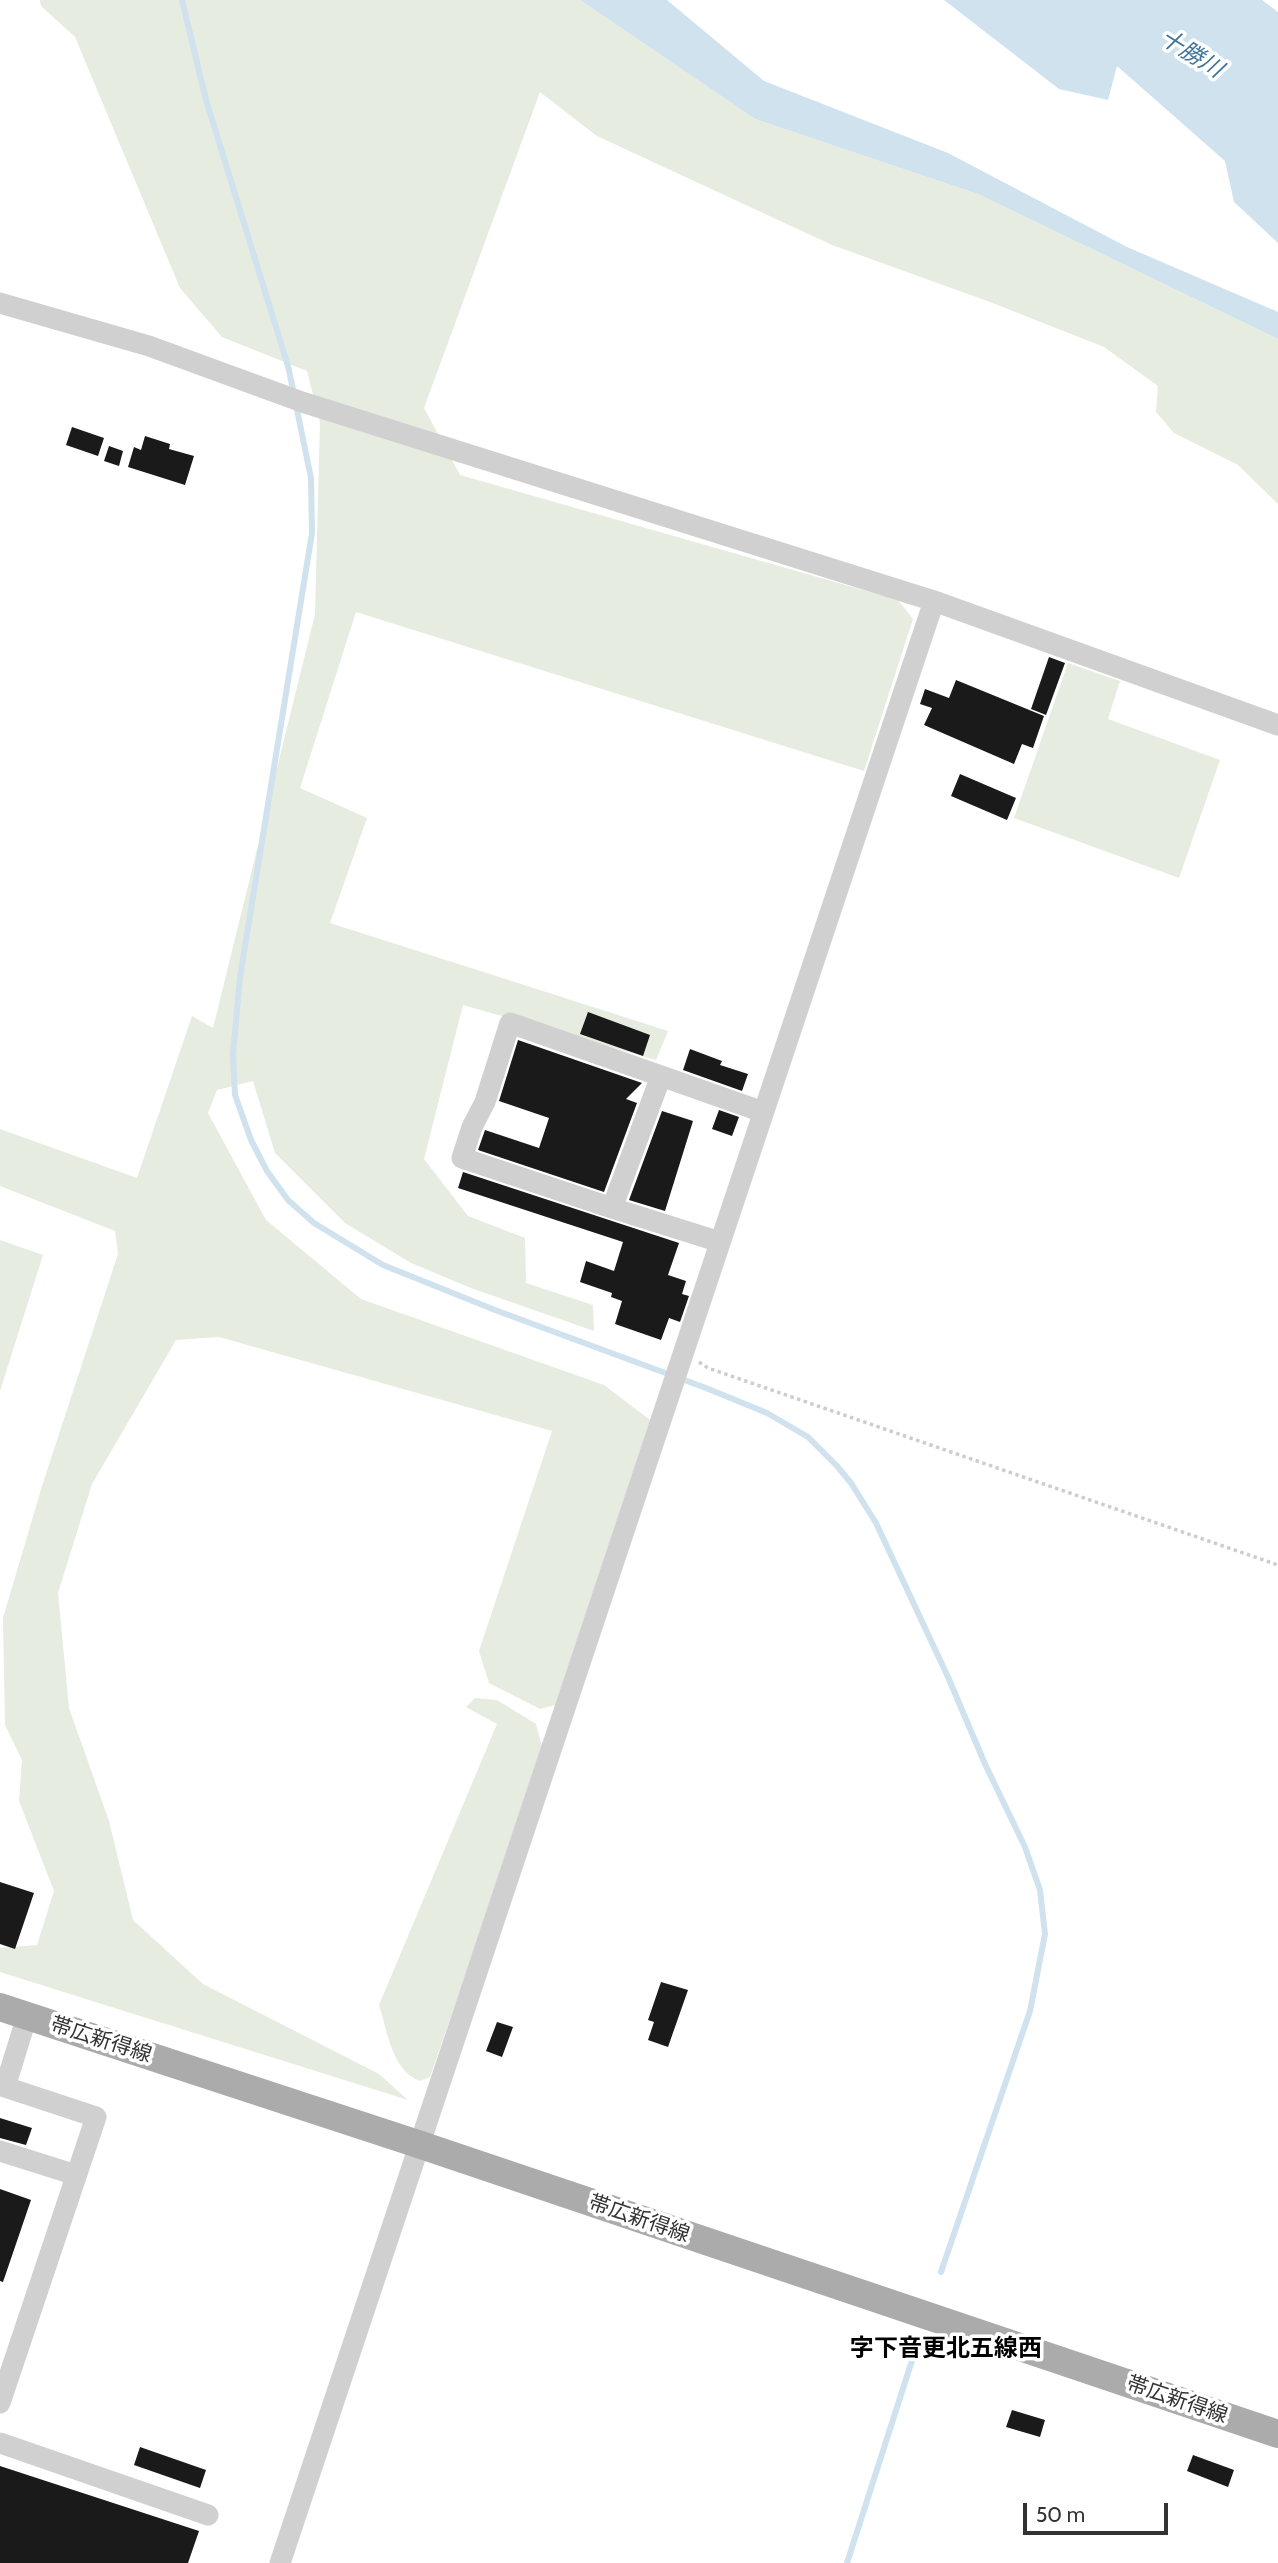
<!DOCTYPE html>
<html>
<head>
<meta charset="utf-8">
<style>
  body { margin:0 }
  #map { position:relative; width:1278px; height:2563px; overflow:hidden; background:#fff; font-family:Cabin,sans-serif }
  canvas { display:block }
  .scale { position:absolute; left:1023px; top:2503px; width:145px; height:32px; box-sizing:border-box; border:4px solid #333; border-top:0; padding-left:9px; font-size:21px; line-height:24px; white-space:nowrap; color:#333; -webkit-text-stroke:5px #fff; paint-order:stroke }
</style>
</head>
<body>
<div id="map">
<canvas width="1278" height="2563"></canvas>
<div class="scale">50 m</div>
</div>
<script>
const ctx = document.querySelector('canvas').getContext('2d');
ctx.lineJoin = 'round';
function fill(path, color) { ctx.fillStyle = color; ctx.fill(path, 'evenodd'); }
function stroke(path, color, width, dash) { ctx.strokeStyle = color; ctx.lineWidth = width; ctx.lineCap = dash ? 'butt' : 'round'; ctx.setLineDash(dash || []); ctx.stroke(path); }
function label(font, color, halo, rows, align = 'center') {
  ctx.font = font + ' Cabin,"Noto Sans JP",sans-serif'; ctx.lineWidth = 7; ctx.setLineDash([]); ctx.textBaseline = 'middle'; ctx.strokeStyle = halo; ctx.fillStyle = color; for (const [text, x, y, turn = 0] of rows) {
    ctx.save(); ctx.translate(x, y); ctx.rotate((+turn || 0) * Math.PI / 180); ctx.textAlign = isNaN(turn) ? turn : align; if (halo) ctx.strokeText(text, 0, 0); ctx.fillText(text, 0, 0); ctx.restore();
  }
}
const green = new Path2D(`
  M40,0H580L755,119L978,194L1278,339V504L1238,465L1174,433L1156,412L1158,386L1104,347L990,302L832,245L597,136L540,92L424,408L460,475L898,600L913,619L864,771L356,612L300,788L367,818L330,923L668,1031L656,1060L463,1005L424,1159L468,1216L525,1238L526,1283L593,1305L594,1331L471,1288L411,1263L345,1223L275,1153L253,1081L217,1090L208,1113L266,1220L361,1299L604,1385L650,1420L555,1705L540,1709L489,1683L479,1651L552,1431L219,1337L176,1340L92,1484L58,1593L69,1708L109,1821L133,1920L203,1984L379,2074L408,2100L0,1972V1948L37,1945L54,1891L19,1801L22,1760L5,1725L3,1618L42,1486L118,1254L115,1231L0,1186V1129L137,1178L192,1016L213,1028L315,614L320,422L307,371L222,337L180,288L75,37L41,6Z
  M1068,663L1120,681L1108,719L1220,760L1179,878L1014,818Z
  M0,1240L43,1255L0,1391Z
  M475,1698L497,1700L536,1724L543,1750L430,2077L420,2081C391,2070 388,2032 379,2005L497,1724L466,1707Z`);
const water = new Path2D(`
  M580,0H667L764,81L948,153L1127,247L1278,312V339L978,194L755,119Z
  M944,0H1262L1278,12V243L1234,202L1225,161L1117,66L1108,100L1059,89Z`);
const stream = new Path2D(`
  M182,0L206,100L288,366L294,394
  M296,405L311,478L312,533L240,977L233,1054L235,1095L251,1140L267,1171L288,1200L314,1223L383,1265L495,1310L706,1388L767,1413L808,1437L837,1466L851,1483L876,1523L948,1677L985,1764L1025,1847L1040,1890L1045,1934L1030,2011L941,2272
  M847,2563L917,2345`);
const building = new Path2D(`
  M72,427L104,438L98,456L66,445Z
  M145,436L170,444L169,449L194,456L185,485L128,467L134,447L141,450Z
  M109,446L123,451L119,466L104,461Z
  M1049,657L1065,663L1046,715L1031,709Z
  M956,680L1044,716L1033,748L1022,744L1014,764L924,725L932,708L920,704L925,689L949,698Z
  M960,774L1016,798L1007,820L951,796Z
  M588,1012L650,1035L643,1056L580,1034Z
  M518,1040L642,1083L626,1099L637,1103L604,1192L478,1150L485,1130L539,1148L549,1118L499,1101Z
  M690,1049L722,1061L720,1065L748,1074L742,1091L683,1070Z
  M719,1110L739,1117L732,1136L712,1129Z
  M662,1111L693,1121L665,1211L629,1200Z
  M463,1172L679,1243L668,1275L686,1281L682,1294L689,1296L680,1322L669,1318L661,1340L615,1324L622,1301L611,1297L612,1293L580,1282L586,1261L614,1271L623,1242L458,1188Z
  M0,1882L34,1893L15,1949L0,1944Z
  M661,1982L688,1990L668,2047L648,2040L654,2022L648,2020Z
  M497,2022L513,2027L502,2057L486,2051Z
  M0,2118L32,2128L26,2145L0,2138Z
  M0,2189L31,2200L3,2282L0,2281Z
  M1012,2410L1045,2420L1040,2437L1006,2427Z
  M140,2447L206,2470L200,2488L134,2465Z
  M1193,2455L1234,2470L1228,2487L1187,2471Z
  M0,2466L199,2531L188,2563H0Z`);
const path = new Path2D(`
  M699,1362L708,1368L1278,1565`);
const minor = new Path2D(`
  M0,303L149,346L302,402L934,601L1278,725
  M612,1208L462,1158L472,1127L485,1102L510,1023L661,1076
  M720,1242L612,1208L661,1076L763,1112
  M0,2151L76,2175
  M0,2403L96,2117L5,2087L27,2016
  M0,2443L208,2515
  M280,2563L934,601`);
const major = new Path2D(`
  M0,2007L418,2144L1278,2434`);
const streetNames = [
  ["帯広新得線",101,2040,18],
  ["帯広新得線",639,2219,19],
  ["帯広新得線",1177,2400,19]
];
const waterNames = [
  ["十勝川",1191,54,32]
];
const quarterNames = [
  ["字下音更北五線西",946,2349]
];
fill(green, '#e6ecdf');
fill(water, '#cfe2ee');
stroke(stream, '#cfe2ee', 6);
fill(building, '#1a1a1a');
stroke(path, '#cdcdcd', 3.5, [3.5, 3.5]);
stroke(minor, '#d0d0d0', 21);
stroke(major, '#ababab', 28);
label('21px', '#333', '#fff', streetNames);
label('italic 23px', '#3f7597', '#fff', waterNames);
label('bold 24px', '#000', '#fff', quarterNames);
</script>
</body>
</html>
